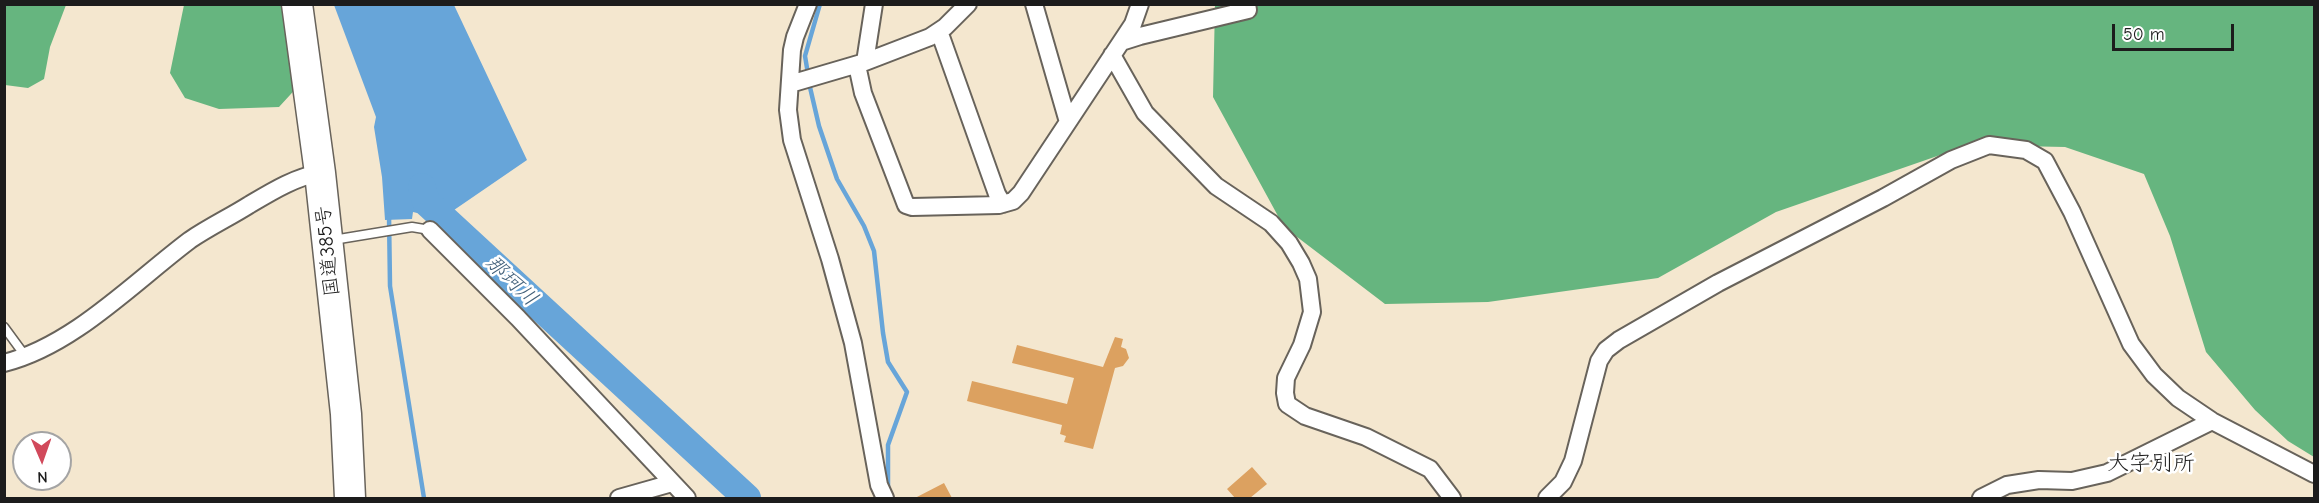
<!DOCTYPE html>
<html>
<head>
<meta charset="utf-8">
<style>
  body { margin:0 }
  #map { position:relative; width:2319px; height:503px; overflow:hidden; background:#f4e7cf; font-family:"Comic Neue",sans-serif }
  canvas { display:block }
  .frame { position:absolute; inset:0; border:6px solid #1c1c1c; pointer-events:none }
  .north { position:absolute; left:12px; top:431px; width:60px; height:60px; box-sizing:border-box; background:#fff; border:2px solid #a4a4a4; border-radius:50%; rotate:178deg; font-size:16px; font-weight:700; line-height:24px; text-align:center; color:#1c1c1c }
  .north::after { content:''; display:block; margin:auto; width:21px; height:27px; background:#d1495b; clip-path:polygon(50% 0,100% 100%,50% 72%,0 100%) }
  .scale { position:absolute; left:2112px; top:24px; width:122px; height:27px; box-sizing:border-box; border:3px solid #1c1c1c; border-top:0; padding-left:8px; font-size:18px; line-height:21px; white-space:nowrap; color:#1c1c1c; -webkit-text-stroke:4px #fff; paint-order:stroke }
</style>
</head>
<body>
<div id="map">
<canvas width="2319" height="503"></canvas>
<div class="frame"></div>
<div class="north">N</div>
<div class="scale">50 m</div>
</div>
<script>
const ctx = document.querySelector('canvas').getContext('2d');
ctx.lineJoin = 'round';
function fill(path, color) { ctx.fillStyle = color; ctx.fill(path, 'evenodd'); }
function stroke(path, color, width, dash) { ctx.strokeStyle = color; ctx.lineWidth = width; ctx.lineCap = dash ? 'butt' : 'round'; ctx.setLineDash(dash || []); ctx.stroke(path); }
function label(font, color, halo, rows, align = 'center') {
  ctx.font = font + ' "Comic Neue","Klee One",sans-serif'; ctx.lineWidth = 5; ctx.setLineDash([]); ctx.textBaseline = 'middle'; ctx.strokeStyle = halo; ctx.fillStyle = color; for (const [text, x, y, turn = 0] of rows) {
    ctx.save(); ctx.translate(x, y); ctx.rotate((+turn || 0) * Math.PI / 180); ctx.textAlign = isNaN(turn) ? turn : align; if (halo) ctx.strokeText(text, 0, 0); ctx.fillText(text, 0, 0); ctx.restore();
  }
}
const forest = new Path2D(`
  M4,5H66L50,47L44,79L28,88L5,85Z
  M184,5H284L301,83L279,107L219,109L185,98L170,73Z
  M1215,5H2314V457L2288,441L2255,410L2206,352L2170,236L2144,174L2065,147L1969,145L1776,212L1658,278L1488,302L1385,304L1284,227L1213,97Z`);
const water = new Path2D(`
  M334,5H454L527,160L438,221L434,217L413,212L412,219L385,220L382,177L374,127L376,117Z`);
const stream = new Path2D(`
  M808,74L805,56L820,4
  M809,83L819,126L837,179L864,226L874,251L883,333L888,362L907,392L888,445V492
  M389,215L390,286L424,498`);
const river = new Path2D(`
  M422,187L426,202L747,498`);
const building = new Path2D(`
  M1115,337L1123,339L1121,347L1126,349L1129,358L1123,366L1115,368L1093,449L1064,442L1066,436L1060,434L1062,425L967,401L972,381L1067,404L1074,378L1012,363L1017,345L1103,367Z
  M1252,467L1267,484L1250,498H1235L1227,489Z
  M944,483L952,498H915Z`);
const lane = new Path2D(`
  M333,240L412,227L430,230
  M4,327L26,357`);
const street = new Path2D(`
  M808,4L795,37L792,50L788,110L792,140L830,259L853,343L879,485L885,498
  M1034,4L1068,122
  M939,31L997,194L1003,204
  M1121,42L1140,36L1248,10L1247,4
  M1112,55L1145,113L1216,186L1271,223L1289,243L1301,263L1308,279L1312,312L1302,345L1286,378L1285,393L1287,404L1305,416L1366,437L1430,469L1452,498
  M865,62L930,37L945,27L968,4
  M857,65L863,93L906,205L912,207L999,205L1013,201L1021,193L1133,24L1140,4
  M790,84L865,62L874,4
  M430,230L518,318L687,498
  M4,363C73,346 134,282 190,240C209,227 230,217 249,205C271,192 295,177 320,173
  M619,498L672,483
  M1547,498L1563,482L1573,461L1599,361L1606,350L1619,340L1718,283L1883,198L1951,160L1989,145L2026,150L2045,161L2072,212L2131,344L2154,375L2178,398L2212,421L2314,474
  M1981,498L2007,485L2039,480L2072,481L2107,473L2212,421`);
const highway = new Path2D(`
  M297,4L320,173L346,414L350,498`);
const streetNames = [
  ["国道385号",328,251,-96]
];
const waterNames = [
  ["那珂川",511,281,43]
];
const quarterNames = [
  ["大字別所",2151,464]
];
fill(forest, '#66b57f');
fill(water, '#67a5d9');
stroke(stream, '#67a5d9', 4.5);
stroke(river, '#67a5d9', 28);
fill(building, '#dca160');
stroke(lane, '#68635b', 11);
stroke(street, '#68635b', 20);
stroke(highway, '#68635b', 33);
stroke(lane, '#fff', 8);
stroke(street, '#fff', 16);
stroke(highway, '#fff', 30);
label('20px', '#1c1c1c', '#fff', streetNames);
label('italic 21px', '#42607a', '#fff', waterNames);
label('22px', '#1c1c1c', '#fff', quarterNames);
</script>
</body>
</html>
